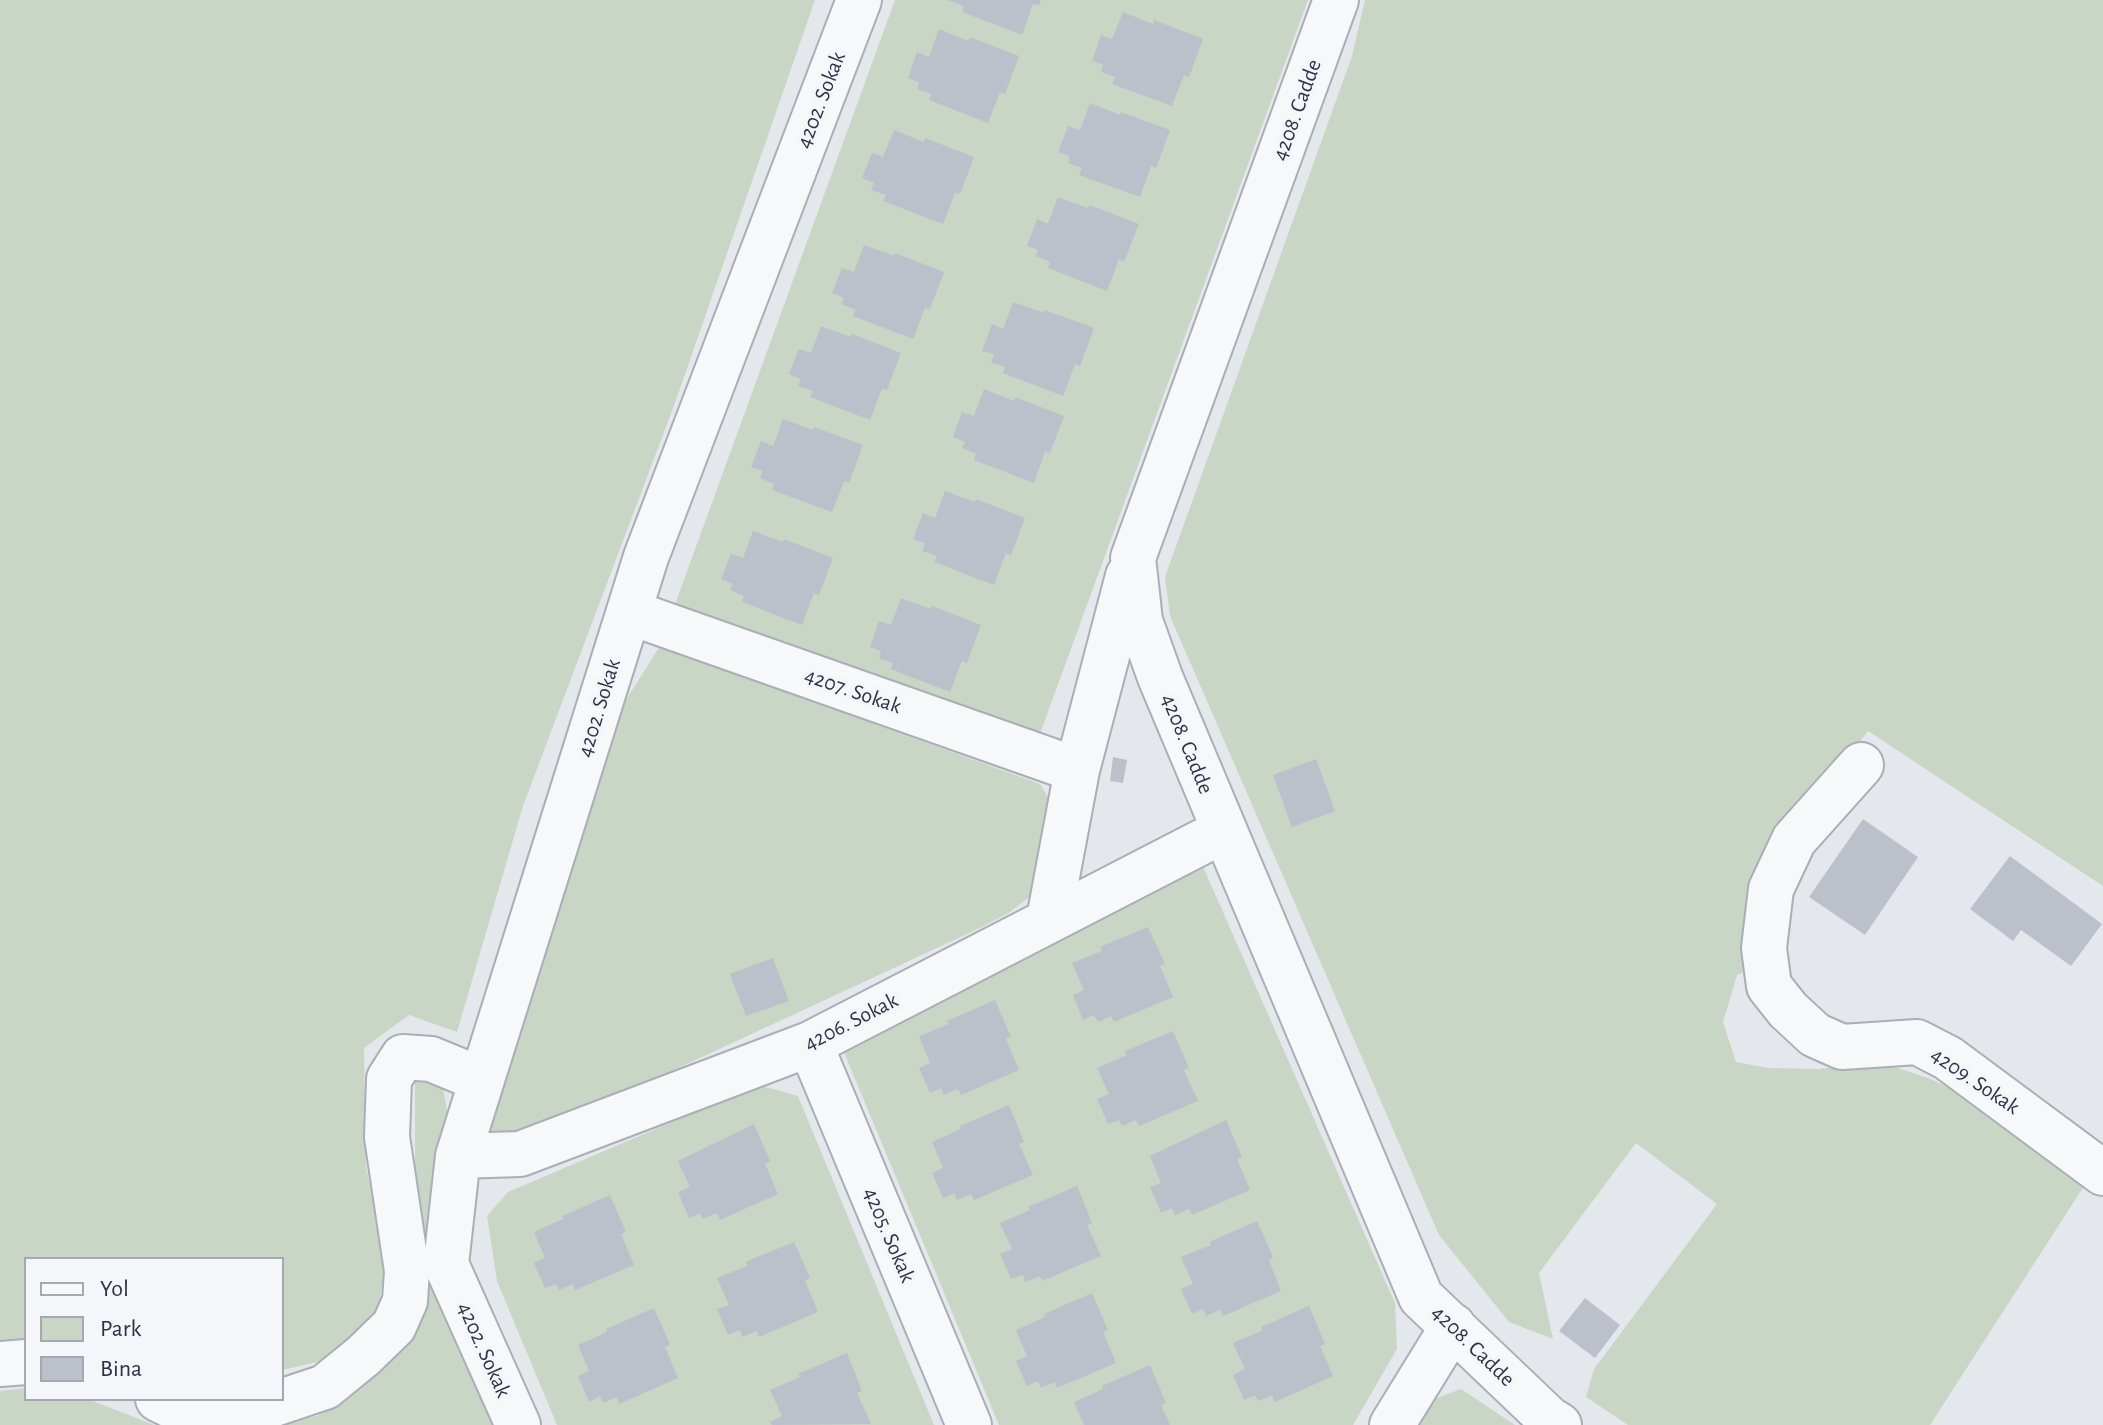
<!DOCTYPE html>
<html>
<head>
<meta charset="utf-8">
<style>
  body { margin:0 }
  #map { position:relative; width:2103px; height:1425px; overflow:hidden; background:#e4e7ec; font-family:"Alegreya Sans",sans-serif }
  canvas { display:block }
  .legend { position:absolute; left:24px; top:1257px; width:260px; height:144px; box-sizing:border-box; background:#f4f6f9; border:2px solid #a4a8b1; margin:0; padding:10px 14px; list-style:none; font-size:24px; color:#2b3445 }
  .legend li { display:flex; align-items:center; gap:16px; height:40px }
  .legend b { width:40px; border:2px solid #a4a8b1 }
</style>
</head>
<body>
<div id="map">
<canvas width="2103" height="1425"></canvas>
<ul class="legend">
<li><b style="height:10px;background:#f7f8fa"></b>Yol</li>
<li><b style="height:22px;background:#c9d6c5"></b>Park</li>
<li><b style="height:22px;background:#bbc0ca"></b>Bina</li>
</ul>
</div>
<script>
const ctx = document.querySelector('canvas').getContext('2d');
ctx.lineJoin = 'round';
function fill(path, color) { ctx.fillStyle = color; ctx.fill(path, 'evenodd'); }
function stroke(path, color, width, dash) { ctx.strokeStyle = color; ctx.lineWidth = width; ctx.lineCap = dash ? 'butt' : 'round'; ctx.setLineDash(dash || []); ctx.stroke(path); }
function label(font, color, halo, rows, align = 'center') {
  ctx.font = font + ' "Alegreya Sans",sans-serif'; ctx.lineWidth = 7; ctx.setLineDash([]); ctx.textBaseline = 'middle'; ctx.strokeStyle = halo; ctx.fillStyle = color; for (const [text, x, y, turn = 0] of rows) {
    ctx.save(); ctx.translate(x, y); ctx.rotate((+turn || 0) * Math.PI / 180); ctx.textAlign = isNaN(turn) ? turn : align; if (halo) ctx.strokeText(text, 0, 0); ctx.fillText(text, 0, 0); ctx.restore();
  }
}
const green = new Path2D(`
  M0,0H815L675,403L523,806L457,1032L409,1015L364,1048L366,1167L386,1259L376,1326L335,1358L282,1370V1259H26V1340H0Z
  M895,0H1308L1038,739L674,607Z
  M1365,0H2103V886L1868,731L1770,856L1752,968L1737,975L1723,1022L1736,1062L1768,1068L1819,1069L1880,1062L1933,1080L1986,1105L2086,1183L1930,1425H1628L1586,1397L1594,1369L1717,1204L1636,1143L1539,1273L1553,1339L1509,1322L1439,1235L1170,616L1165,577L1352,56Z
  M660,646L1040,784L1049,799L1032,895L1010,912L980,928L590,1109L488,1140L579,836L619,711Z
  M1201,862L1395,1303L1397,1349L1353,1425H999L843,1050Z
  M415,1081H442L447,1111L437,1212L469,1355L493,1425H271L317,1416L373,1377L410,1341L415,1312Z
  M759,1085L798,1096L934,1425H557L497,1281L487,1216L508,1192Z
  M26,1388V1399H88L154,1425H0V1391Z
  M1461,1389L1515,1425H1419L1434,1399Z`);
const building = new Path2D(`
  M948,0H1041L1039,5L1033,4L1022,35L962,12L964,6Z
  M1123,12L1153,24L1154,20L1203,39L1189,77L1184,75L1172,106L1112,84L1115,77L1101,72L1103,65L1092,61L1101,35L1112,39Z
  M939,29L969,41L970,37L1019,56L1005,94L1000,92L988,123L929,100L931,94L917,89L919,82L908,78L917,52L929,57Z
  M1090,103L1120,115L1121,112L1170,130L1156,168L1151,166L1140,197L1079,175L1082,168L1068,163L1070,156L1058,152L1068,126L1080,130Z
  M894,130L924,142L925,138L974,157L960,194L955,193L943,224L883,201L886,195L871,190L874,183L862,178L872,153L883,157Z
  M1058,197L1088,208L1089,205L1139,224L1124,262L1119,259L1107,291L1048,268L1050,262L1036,256L1038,250L1027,246L1037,219L1048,224Z
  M864,245L894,256L895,253L944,272L930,309L925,308L913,339L853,316L856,310L841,304L844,298L832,293L842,268L854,272Z
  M1013,302L1044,313L1045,310L1094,328L1080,366L1075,364L1063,396L1003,373L1005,367L991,362L994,354L982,351L992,324L1003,329Z
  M821,326L851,337L852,334L901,353L887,390L882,389L870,420L810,397L813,391L798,386L801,379L789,374L799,349L811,353Z
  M984,389L1014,401L1015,397L1064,416L1050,453L1045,452L1034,483L974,460L976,454L962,448L965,442L953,437L962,412L974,416Z
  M783,419L813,430L814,427L863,445L849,483L844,481L832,512L772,490L774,484L760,478L763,471L751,467L761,441L773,446Z
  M945,491L975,502L976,499L1025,518L1011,555L1006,553L994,585L934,562L937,556L922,551L925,543L913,539L923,513L935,518Z
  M753,531L783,542L784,539L833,558L819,595L814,593L802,625L742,602L744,596L730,590L733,584L721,579L731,554L743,558Z
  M901,598L931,609L932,606L981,625L967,663L962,661L950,692L891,669L893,663L879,658L881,651L870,647L879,621L891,625Z
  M1113,757L1127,760L1123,783L1110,781Z
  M1316,759L1335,811L1292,827L1273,775Z
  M1863,819L1918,857L1865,935L1809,897Z
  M2010,856L2102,924L2071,966L2021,930L2013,941L1970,909Z
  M1148,927L1165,964L1160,966L1173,997L1114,1022L1111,1016L1098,1022L1094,1015L1083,1020L1073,995L1084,990L1072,963L1102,951L1100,947Z
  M773,958L789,1001L746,1016L730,974Z
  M995,1000L1011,1037L1006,1039L1019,1070L961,1095L958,1089L944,1095L941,1088L930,1093L919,1068L930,1063L919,1036L949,1024L947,1021Z
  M1173,1031L1189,1068L1184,1070L1198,1101L1139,1126L1136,1120L1122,1126L1119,1120L1108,1124L1097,1099L1109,1094L1097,1068L1127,1055L1125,1051Z
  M1009,1105L1024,1142L1019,1144L1033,1175L974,1200L971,1194L957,1200L954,1193L943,1198L932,1173L943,1168L932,1142L961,1129L960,1126Z
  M1226,1120L1242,1157L1237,1159L1250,1190L1192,1215L1189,1209L1175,1215L1172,1208L1161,1213L1150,1187L1161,1183L1150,1156Z
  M754,1124L770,1161L765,1164L778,1194L720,1220L717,1213L703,1219L700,1213L689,1218L678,1192L690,1187L678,1161Z
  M1077,1186L1092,1223L1087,1225L1101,1256L1042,1281L1040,1276L1025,1282L1023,1275L1011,1279L1000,1254L1012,1249L1000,1223L1030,1210L1028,1207Z
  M610,1195L626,1232L621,1234L634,1265L575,1290L573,1284L559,1290L556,1284L545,1288L534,1263L545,1258L534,1232L563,1219L562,1216Z
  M1257,1221L1273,1257L1269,1260L1281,1291L1223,1316L1220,1310L1206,1316L1203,1309L1192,1314L1181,1289L1193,1284L1181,1257L1211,1245L1209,1242Z
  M794,1242L810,1278L805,1281L818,1312L759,1337L757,1331L742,1337L740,1330L728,1335L717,1309L729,1305L717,1278L747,1266L745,1262Z
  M1092,1293L1108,1330L1103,1332L1116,1363L1057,1388L1055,1382L1041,1388L1038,1381L1027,1386L1016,1361L1027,1356L1016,1330L1045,1317L1044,1314Z
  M1585,1298L1620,1325L1595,1358L1559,1331Z
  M1309,1306L1325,1344L1320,1346L1333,1376L1275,1402L1272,1395L1258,1401L1255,1395L1244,1400L1233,1375L1245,1369L1233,1343L1263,1330L1261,1327Z
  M654,1308L670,1345L665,1347L678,1378L619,1404L617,1397L603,1403L600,1396L589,1402L578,1376L589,1371L578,1345L607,1332L606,1329Z
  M847,1353L862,1391L857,1393L871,1424L772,1425L770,1422L782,1416L770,1390L800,1377L798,1374Z
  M1150,1365L1166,1403L1161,1405L1170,1425H1084L1074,1402L1103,1389L1102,1386Z`);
const minor = new Path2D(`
  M1336,0L1133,558L1140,621L1160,677L1421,1297L1549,1419L1559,1425
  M629,612L1077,770
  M1861,765L1794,840L1771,889L1764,948L1769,986L1788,1010L1815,1035L1842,1047L1917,1042L1948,1058L2103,1173
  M1049,919L1077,770L1128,576
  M810,1044L969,1425
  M458,1156L520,1154L810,1044L1223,831
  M0,1364L26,1362
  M158,1399L180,1410L217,1416L259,1409L325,1387L363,1356L394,1326L405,1301L407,1271L387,1137L389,1079L403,1057L431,1059L482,1080
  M518,1425L446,1264L458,1156L646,557L859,0
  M1392,1425L1453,1326`);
const streetNames = [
  ["4202. Sokak",821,100,-69],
  ["4208. Cadde",1297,110,-70],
  ["4207. Sokak",853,691,19],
  ["4202. Sokak",599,708,-73],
  ["4208. Cadde",1187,744,68],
  ["4206. Sokak",851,1022,-27],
  ["4209. Sokak",1975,1081,34],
  ["4205. Sokak",889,1235,67],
  ["4208. Cadde",1473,1346,44],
  ["4202. Sokak",484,1350,66]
];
fill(green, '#c9d6c5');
fill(building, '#bbc0ca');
stroke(minor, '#a9aeb7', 48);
stroke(minor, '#f7f8fa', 44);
label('22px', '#2b3445', '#f4f6f9', streetNames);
</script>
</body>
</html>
